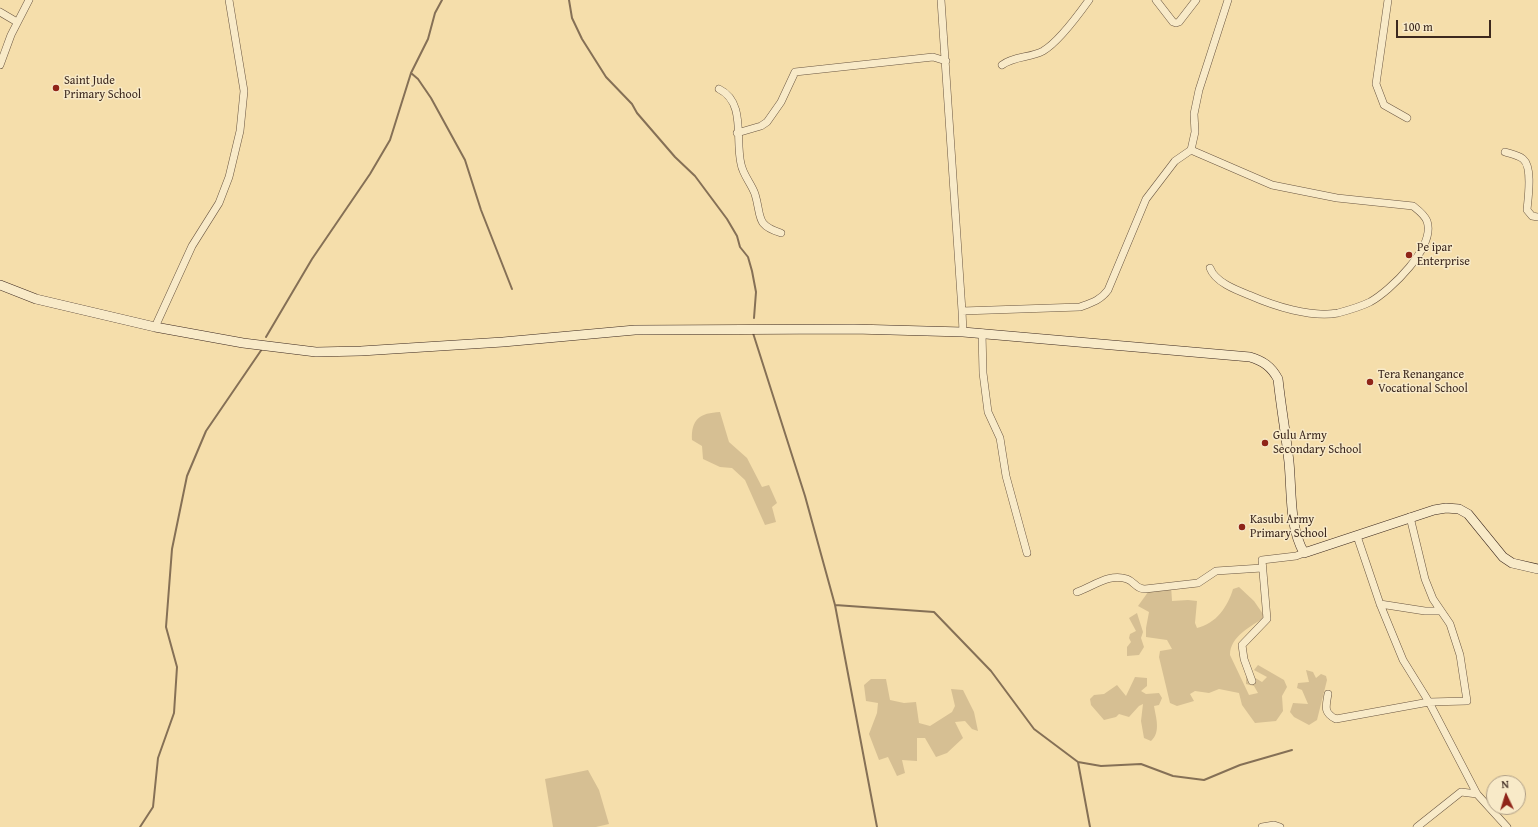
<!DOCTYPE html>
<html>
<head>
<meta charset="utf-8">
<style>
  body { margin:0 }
  #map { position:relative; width:1538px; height:827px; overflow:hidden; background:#f5deab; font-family:"Gentium Book Plus",serif }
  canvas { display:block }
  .north { position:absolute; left:1486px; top:775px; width:40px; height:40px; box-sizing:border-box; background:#f8eac8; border:1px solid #ad9c84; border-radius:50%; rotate:356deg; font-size:11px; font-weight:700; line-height:16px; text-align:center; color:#3c281e }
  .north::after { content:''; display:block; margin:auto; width:14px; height:18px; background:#8f2418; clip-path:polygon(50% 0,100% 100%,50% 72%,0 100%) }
  .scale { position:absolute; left:1396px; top:20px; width:95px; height:18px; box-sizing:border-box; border:2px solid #3c281e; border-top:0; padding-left:5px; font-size:12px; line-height:14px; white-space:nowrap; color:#3c281e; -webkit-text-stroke:3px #f8eac8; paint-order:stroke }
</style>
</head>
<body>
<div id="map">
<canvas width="1538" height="827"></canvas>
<div class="north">N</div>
<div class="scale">100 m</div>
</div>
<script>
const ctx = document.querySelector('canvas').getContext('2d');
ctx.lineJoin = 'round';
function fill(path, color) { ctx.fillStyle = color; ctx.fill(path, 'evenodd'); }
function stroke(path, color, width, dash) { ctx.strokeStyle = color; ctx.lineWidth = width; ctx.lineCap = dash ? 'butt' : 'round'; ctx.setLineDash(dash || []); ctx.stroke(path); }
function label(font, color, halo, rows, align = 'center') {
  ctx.font = font + ' "Gentium Book Plus",serif'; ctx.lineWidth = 3; ctx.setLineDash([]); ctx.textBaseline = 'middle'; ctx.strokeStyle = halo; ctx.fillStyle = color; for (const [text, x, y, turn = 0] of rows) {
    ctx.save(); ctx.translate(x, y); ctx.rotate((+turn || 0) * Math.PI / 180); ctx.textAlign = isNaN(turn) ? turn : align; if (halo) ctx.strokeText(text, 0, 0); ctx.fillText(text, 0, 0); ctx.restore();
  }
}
const green = new Path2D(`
  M720,412L729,442L747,458L762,487L769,485L777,503L772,507L776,522L765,525L745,480L732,468L720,467L703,459L702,446L692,440C691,419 700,413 720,412Z
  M1171,585L1172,601L1188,600L1197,601L1195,623L1197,628C1216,624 1228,606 1233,589L1239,587L1254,601L1265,617C1252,626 1230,636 1230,655L1249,695L1258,693L1254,686L1246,684V675L1252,676L1262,682L1267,677L1254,670L1258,665L1284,680L1287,687L1282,696L1283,711L1276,721L1255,723L1242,705L1239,693L1219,689L1209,693L1195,691L1190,694L1194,701L1177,706L1170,703L1159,657L1160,651L1172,649L1167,640L1146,637V628L1149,612L1138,606L1151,588Z
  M1137,613L1143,632L1141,638L1144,647L1139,655L1127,656V647L1131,642L1129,638L1130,634L1136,631L1129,618Z
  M1306,670L1313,672L1316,678L1321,674L1326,676L1327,680L1317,720L1309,725L1294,717L1290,712L1293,703L1308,704L1302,690L1297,688L1298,683L1309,682Z
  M1135,677L1147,678V686L1141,691L1146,694L1159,693L1162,698L1159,705L1154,706C1156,718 1161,732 1151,741L1144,738L1141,721L1143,704L1139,706L1129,717L1119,714L1116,717L1104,720L1091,705L1090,699L1094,695L1104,694L1117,685L1126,696Z
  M871,679H886L890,700L904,703L916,702L919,723L930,726L952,712L955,706L951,689L963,690L974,712L978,731L972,729L965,721L955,722L963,738L947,753L936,757L925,738H917V761L902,760L905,773L897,776L888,757L879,760L869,734L877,713L878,703L866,701L864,685Z
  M588,770L599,790L609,824L596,827H553L545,779Z`);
const stream = new Path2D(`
  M569,0L572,18L582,39L606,77L632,104L637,113L675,157L695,176L727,219L737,236L740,247L748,257L752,271L756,292L754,318
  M411,73L418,79L431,98L465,160L481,210L512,289
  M753,333L805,496L835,605L877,827
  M266,337L312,259L370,174L390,140L411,73L428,39L435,13L442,0
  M835,605L934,612L991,671L1034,729L1078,762L1101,766L1141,764L1173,776L1204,780L1240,765L1292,750
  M1078,762L1090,827
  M140,827L153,807L158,758L174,713L177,667L166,627L172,549L187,476L206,431L262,349`);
const street = new Path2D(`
  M941,0L962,311
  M1156,0L1173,22L1176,23L1179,22L1196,0
  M1388,0L1376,84L1384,105L1407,118
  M0,12L17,22
  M0,65L11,35L29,0
  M1002,65C1014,56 1030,58 1043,51C1057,43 1079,14 1089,0
  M719,89C746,102 735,139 741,164C743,175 751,183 755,194C762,217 755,225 781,233
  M737,133L761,126L767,122L781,102L795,72L933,57L946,61
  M1191,150L1272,185L1337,198L1413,206C1418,210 1424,214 1427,221C1436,247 1390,291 1370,302C1360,307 1349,310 1338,313C1311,318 1274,306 1249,295C1236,290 1215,282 1210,268
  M1505,152C1511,154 1518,155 1523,159C1533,167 1528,198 1527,210L1532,216L1538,217
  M155,327L192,246L219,203L229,177L240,131L244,91L229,0
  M963,332L962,311L1080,307C1091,303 1101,300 1108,290L1146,199L1175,161L1191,150L1195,132L1194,114L1199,90L1228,0
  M982,333L983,373L988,412L1000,438L1006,476L1027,553
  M1357,536L1380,604L1403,660L1429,702L1477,794L1507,827
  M1077,592C1094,586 1109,573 1127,579C1135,582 1136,589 1145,589L1198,583L1216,571L1262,568
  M1380,604L1425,611H1441
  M1252,681L1244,659L1242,645L1267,619L1262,560L1296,556L1304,553
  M1328,694C1326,706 1323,713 1336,719L1429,702L1467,701L1460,655L1450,624L1433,599L1425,579L1410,517
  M1262,827L1274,825L1280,827
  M1417,827L1461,792L1477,794`);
const secondary = new Path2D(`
  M0,285L36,299L155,327L243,343L316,352L361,351L503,342L635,330L854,329L963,332L1250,357C1263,361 1271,366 1278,379C1281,407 1286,435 1289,462C1292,493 1289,526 1304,553L1434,510L1446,508L1459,509L1468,514L1503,557L1512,563L1538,569`);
const markers = [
  [56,88,4,"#8f2418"],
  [1409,255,4,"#8f2418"],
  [1370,382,4,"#8f2418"],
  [1265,443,4,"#8f2418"],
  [1242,527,4,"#8f2418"]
];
const poiNames = [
  ["Saint Jude",64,81],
  ["Primary School",64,95],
  ["Pe ipar",1417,248],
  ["Enterprise",1417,262],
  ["Tera Renangance",1378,375],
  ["Vocational School",1378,389],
  ["Gulu Army",1273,436],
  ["Secondary School",1273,450],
  ["Kasubi Army",1250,520],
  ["Primary School",1250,534]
];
fill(green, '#d6bf93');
stroke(stream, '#857056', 2);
stroke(street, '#6a5641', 8);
stroke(secondary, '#3c281e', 10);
stroke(street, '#f8eac8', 7);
stroke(secondary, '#f8eac8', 9);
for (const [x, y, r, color] of markers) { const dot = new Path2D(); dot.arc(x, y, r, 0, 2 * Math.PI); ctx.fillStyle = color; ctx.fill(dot); stroke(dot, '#f8eac8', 1.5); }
label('12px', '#3c281e', '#f8eac8', poiNames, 'left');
</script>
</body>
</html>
